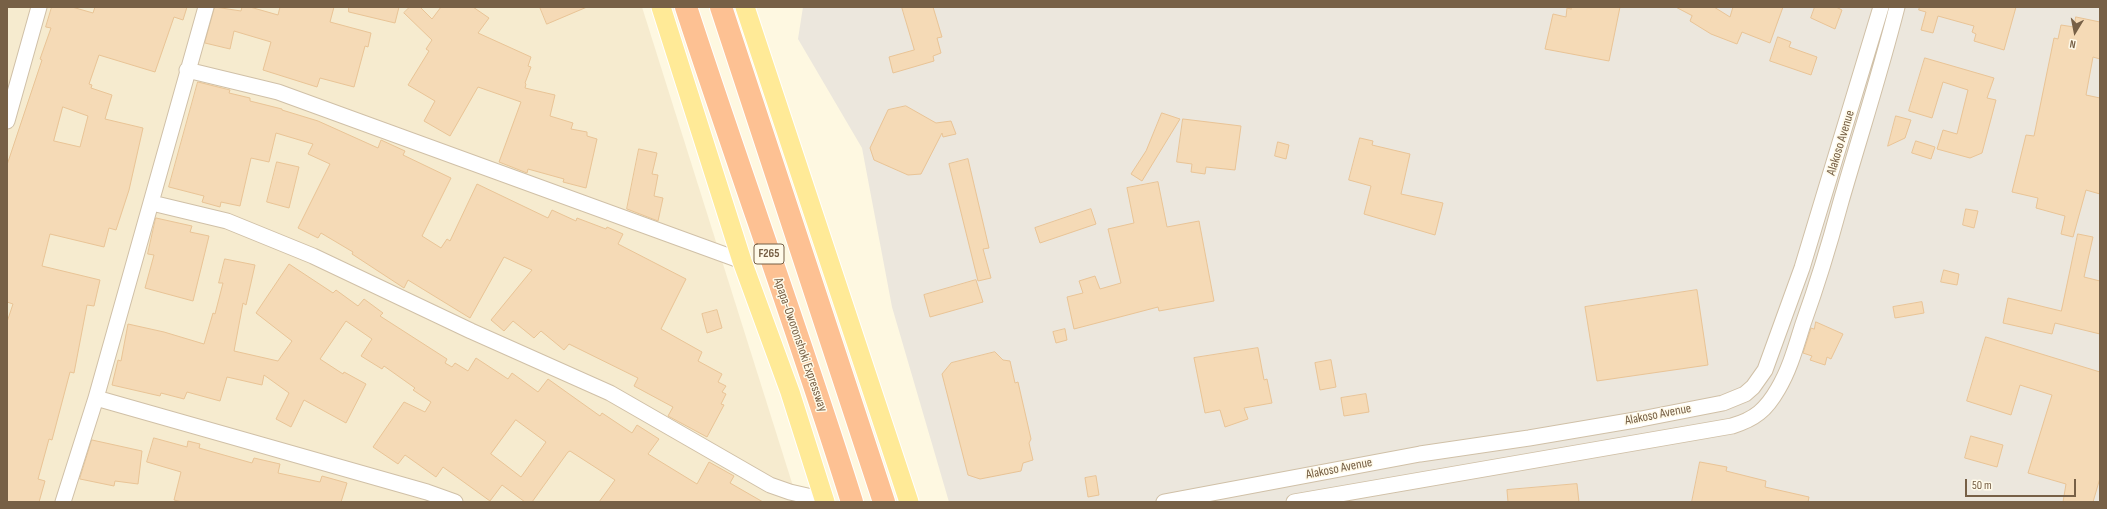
<!DOCTYPE html>
<html>
<head>
<meta charset="utf-8">
<style>
  body { margin:0 }
  #map { position:relative; width:2107px; height:509px; overflow:hidden; background:#fef8e1; font-family:"Sofia Sans Condensed",sans-serif }
  canvas { display:block }
  .frame { position:absolute; inset:0; border:8px solid #776046; pointer-events:none }
  .north { position:absolute; left:2055px; top:12px; width:40px; height:40px; -webkit-text-stroke:3px #fffae9; paint-order:stroke; rotate:190deg; font-size:11px; font-weight:700; line-height:16px; text-align:center; color:#776046 }
  .north::after { content:''; display:block; margin:auto; width:14px; height:18px; background:#776046; clip-path:polygon(50% 0,100% 100%,50% 72%,0 100%) }
  .scale { position:absolute; left:1965px; top:479px; width:111px; height:18px; box-sizing:border-box; border:2px solid #776046; border-top:0; padding-left:5px; font-size:12px; line-height:14px; white-space:nowrap; color:#776046; -webkit-text-stroke:3px #fffae9; paint-order:stroke }
</style>
</head>
<body>
<div id="map">
<canvas width="2107" height="509"></canvas>
<div class="frame"></div>
<div class="north">N</div>
<div class="scale">50 m</div>
</div>
<script>
const ctx = document.querySelector('canvas').getContext('2d');
ctx.lineJoin = 'round';
function fill(path, color) { ctx.fillStyle = color; ctx.fill(path, 'evenodd'); }
function stroke(path, color, width, dash) { ctx.strokeStyle = color; ctx.lineWidth = width; ctx.lineCap = dash ? 'butt' : 'round'; ctx.setLineDash(dash || []); ctx.stroke(path); }
function label(font, color, halo, rows, align = 'center') {
  ctx.font = font + ' "Sofia Sans Condensed",sans-serif'; ctx.lineWidth = 3; ctx.setLineDash([]); ctx.textBaseline = 'middle'; ctx.strokeStyle = halo; ctx.fillStyle = color; for (const [text, x, y, turn = 0] of rows) {
    ctx.save(); ctx.translate(x, y); ctx.rotate((+turn || 0) * Math.PI / 180); ctx.textAlign = isNaN(turn) ? turn : align; if (halo) ctx.strokeText(text, 0, 0); ctx.fillText(text, 0, 0); ctx.restore();
  }
}
const residential = new Path2D(`
  M7,7H642L798,502H7Z`);
const industrial = new Path2D(`
  M803,7H2100V502H949L892,307L862,148L798,39Z`);
const building = new Path2D(`
  M52,7H72L93,13L95,7H187L183,20L174,17L155,72L99,55L89,84L92,85L91,88L112,95L105,119L143,128L129,190L116,230L109,228L104,247L50,234L42,266L100,280L94,306L87,305L74,373L70,372L52,440L49,439L38,479L45,481L39,502H7V322L13,304L7,302V165L42,60L40,59L51,28L46,27ZM63,107L88,116L80,147L54,141Z
  M215,7L241,11L242,7H250L278,15L280,7H334L330,22L371,33L368,47L365,46L354,87L320,78L317,87L263,70L271,42L234,31L230,49L205,43Z
  M349,7H399L395,23L349,12Z
  M410,7H420L432,19L441,7H473L489,18L478,33L531,57L528,66L531,67L525,83L526,84L525,88L555,95L550,116L573,123L571,129L587,132V136L597,139L586,188L563,182L564,179L528,169L527,173L499,162L521,102L478,87L450,136L424,121L435,101L408,85L429,51L426,49L432,40L404,13Z
  M540,7H587L547,24Z
  M902,7H933L942,37L937,38L941,53L933,56L934,61L893,73L889,57L914,50Z
  M1571,7H1620L1609,61L1545,49L1553,14L1566,17L1567,8L1571,9Z
  M1676,7H1714L1730,17L1733,7H1783L1770,43L1742,32L1737,44L1711,34L1690,21L1692,16Z
  M1815,7H1836L1842,10L1835,29L1811,18Z
  M1920,7H2016L2004,50L1974,41L1976,34L1972,32L1974,26L1938,16L1933,33L1921,30L1926,12L1919,10Z
  M2076,17L2100,22V59L2093,57L2086,95L2100,98V194L2086,190L2073,237L2061,234L2065,216L2036,208L2038,198L2012,192L2026,135L2034,136L2054,38L2058,39L2061,25L2074,27Z
  M1778,37L1791,42L1789,47L1817,57L1811,75L1770,61Z
  M1925,58L1994,78L1987,98L1996,100L1982,153L1970,158L1937,149L1943,130L1957,134L1968,90L1943,82L1932,118L1909,111Z
  M198,82L230,90L229,93L250,98V101L282,109V110L318,121L378,148L381,140L405,151L403,155L451,178L422,236L441,248L447,239L450,241L477,184L548,218L552,210L576,221L577,218L606,229L607,227L623,234L618,244L686,279L661,329L702,352L698,361L722,374L718,382L726,386L722,392L726,394L721,404L724,405L707,437L668,416L673,407L634,386L638,378L569,344L564,350L541,331L534,338L513,321L504,331L491,320L532,270L504,257L470,318L408,280L404,288L352,254L353,252L321,233L318,238L298,228L330,164L308,154L313,144L276,133L269,162L251,158L240,206L221,202L220,207L202,202L204,196L169,187Z
  M906,106L936,123L951,121L956,134L943,137L942,133L921,174L908,175L874,160L870,148L888,110Z
  M1162,113L1180,119L1142,181L1131,174L1146,151Z
  M1896,116L1911,120L1905,138L1888,146Z
  M1183,119L1241,126L1235,170L1206,167L1205,174L1191,172L1192,164L1177,162Z
  M1360,138L1373,141L1372,145L1410,154L1401,194L1443,203L1435,235L1364,214L1371,186L1349,180Z
  M1916,141L1935,147L1931,159L1912,153Z
  M1278,142L1289,145L1286,159L1275,156Z
  M639,149L657,153L652,174L658,175L654,196L663,198L658,221L627,209Z
  M968,159L989,248L983,249L991,278L978,281L949,164Z
  M277,162L299,167L289,208L267,202Z
  M1158,182L1167,227L1199,221L1214,301L1159,311L1158,307L1074,329L1067,297L1083,293L1079,281L1095,276L1100,289L1121,283L1108,229L1134,223L1127,188Z
  M1091,209L1096,224L1040,243L1035,228Z
  M1966,209L1978,211L1974,228L1963,225Z
  M156,218L192,226L190,232L209,236L193,301L145,288L154,255L148,254Z
  M2078,234L2093,237L2084,277L2100,281V334L2055,323L2052,334L2003,323L2008,298L2061,311Z
  M225,259L255,265L246,305L243,303L234,351L278,361L292,341L256,313L289,264L333,293L336,290L358,306L364,299L383,313L380,316L447,359L445,363L452,367L455,363L468,371L476,358L508,379L512,373L538,392L548,379L600,416L602,413L632,433L637,425L659,439L648,454L697,484L709,462L734,476L730,483L763,502H599L615,480L570,451L568,452L532,502H525L502,485L490,501L443,467L436,477L405,455L398,464L373,447L404,402L425,412L431,402L413,390L415,388L384,366L382,369L361,356L372,339L346,321L320,359L343,374L344,372L366,384L346,423L304,400L291,427L276,419L289,393L264,375L262,385L227,377L220,401L187,392L184,399L161,393L160,396L112,385L118,360L121,361L128,324L164,332L204,344L213,313L215,314L223,283H219ZM516,420L546,442L521,477L491,454Z
  M1944,270L1959,274L1957,285L1941,282Z
  M976,280L983,302L930,317L924,295Z
  M1697,290L1708,365L1597,381L1585,307Z
  M1922,302L1924,313L1895,318L1893,307Z
  M717,310L722,328L707,333L702,314Z
  M1816,322L1843,334L1831,359L1827,357L1825,365L1810,360L1812,356L1803,353L1811,328L1814,329Z
  M1065,329L1067,340L1056,343L1053,332Z
  M1986,337L2100,372V478L2093,502H2063L2066,484L2028,473L2052,395L2020,385L2011,415L1967,401Z
  M1258,348L1264,380L1267,379L1272,403L1244,408L1248,419L1225,427L1220,410L1205,413L1194,358Z
  M995,352L1003,360L1010,361L1015,383L1018,382L1031,439L1029,443L1033,460L1023,463L1021,471L980,479L968,475L942,374L951,363Z
  M1331,360L1336,387L1320,390L1315,363Z
  M1366,394L1369,412L1344,416L1341,398Z
  M1971,436L2003,445L1997,467L1965,458Z
  M154,438L187,447L188,441L200,444L199,448L252,463L254,458L280,464L278,473L320,482L322,476L347,483L341,502H182L174,500L181,472L147,462Z
  M92,440L142,451L138,484L115,481L114,486L80,479Z
  M1700,462L1727,467L1726,471L1766,481L1765,487L1809,497L1808,502H1692Z
  M1096,476L1099,495L1088,497L1085,478Z
  M1577,484L1579,502H1508L1507,490Z`);
const minor = new Path2D(`
  M187,70L278,92L742,261
  M7,121L39,7
  M152,203L227,221L313,256L471,331L610,393L770,485L790,492L825,500
  M96,398L427,492L455,502
  M63,502L96,398L206,7
  M1164,502L1420,454L1529,438L1641,419L1723,403L1745,394L1753,387L1765,370L1802,268L1881,7
  M1294,502L1732,426C1755,419 1766,410 1778,389C1790,369 1796,346 1803,324C1817,285 1829,246 1840,205C1859,139 1880,74 1897,7`);
const major = new Path2D(`
  M661,7L742,261L790,392L825,502
  M745,7L909,502`);
const highway = new Path2D(`
  M686,7C740,173 800,336 852,502
  M721,7L884,502`);
const shields = [
  [769,254,30]
];
const shieldNames = [
  ["F265",769,254]
];
const streetNames = [
  ["Alakoso Avenue",1841,143,-73],
  ["Apapa-Oworonshoki Expressway",800,345,71],
  ["Alakoso Avenue",1658,415,-11],
  ["Alakoso Avenue",1339,469,-11]
];
fill(residential, '#f6ebcf');
fill(industrial, '#ece7dd');
fill(building, '#f5dab6');
stroke(building, '#e9c496', 1);
stroke(minor, '#d0c0a7', 17);
stroke(major, '#fff', 21);
stroke(highway, '#fff', 24);
stroke(minor, '#fff', 15);
stroke(major, '#ffea97', 19);
stroke(highway, '#fdc193', 22);
for (const [x, y, w] of shields) { const box = new Path2D(); box.roundRect(x - w / 2, y - 10, w, 20, 3); ctx.fillStyle = '#fffae9'; ctx.fill(box); stroke(box, '#776046', 1); }
label('bold 12px', '#776046', null, shieldNames);
label('13px', '#776046', '#fffae9', streetNames);
</script>
</body>
</html>
